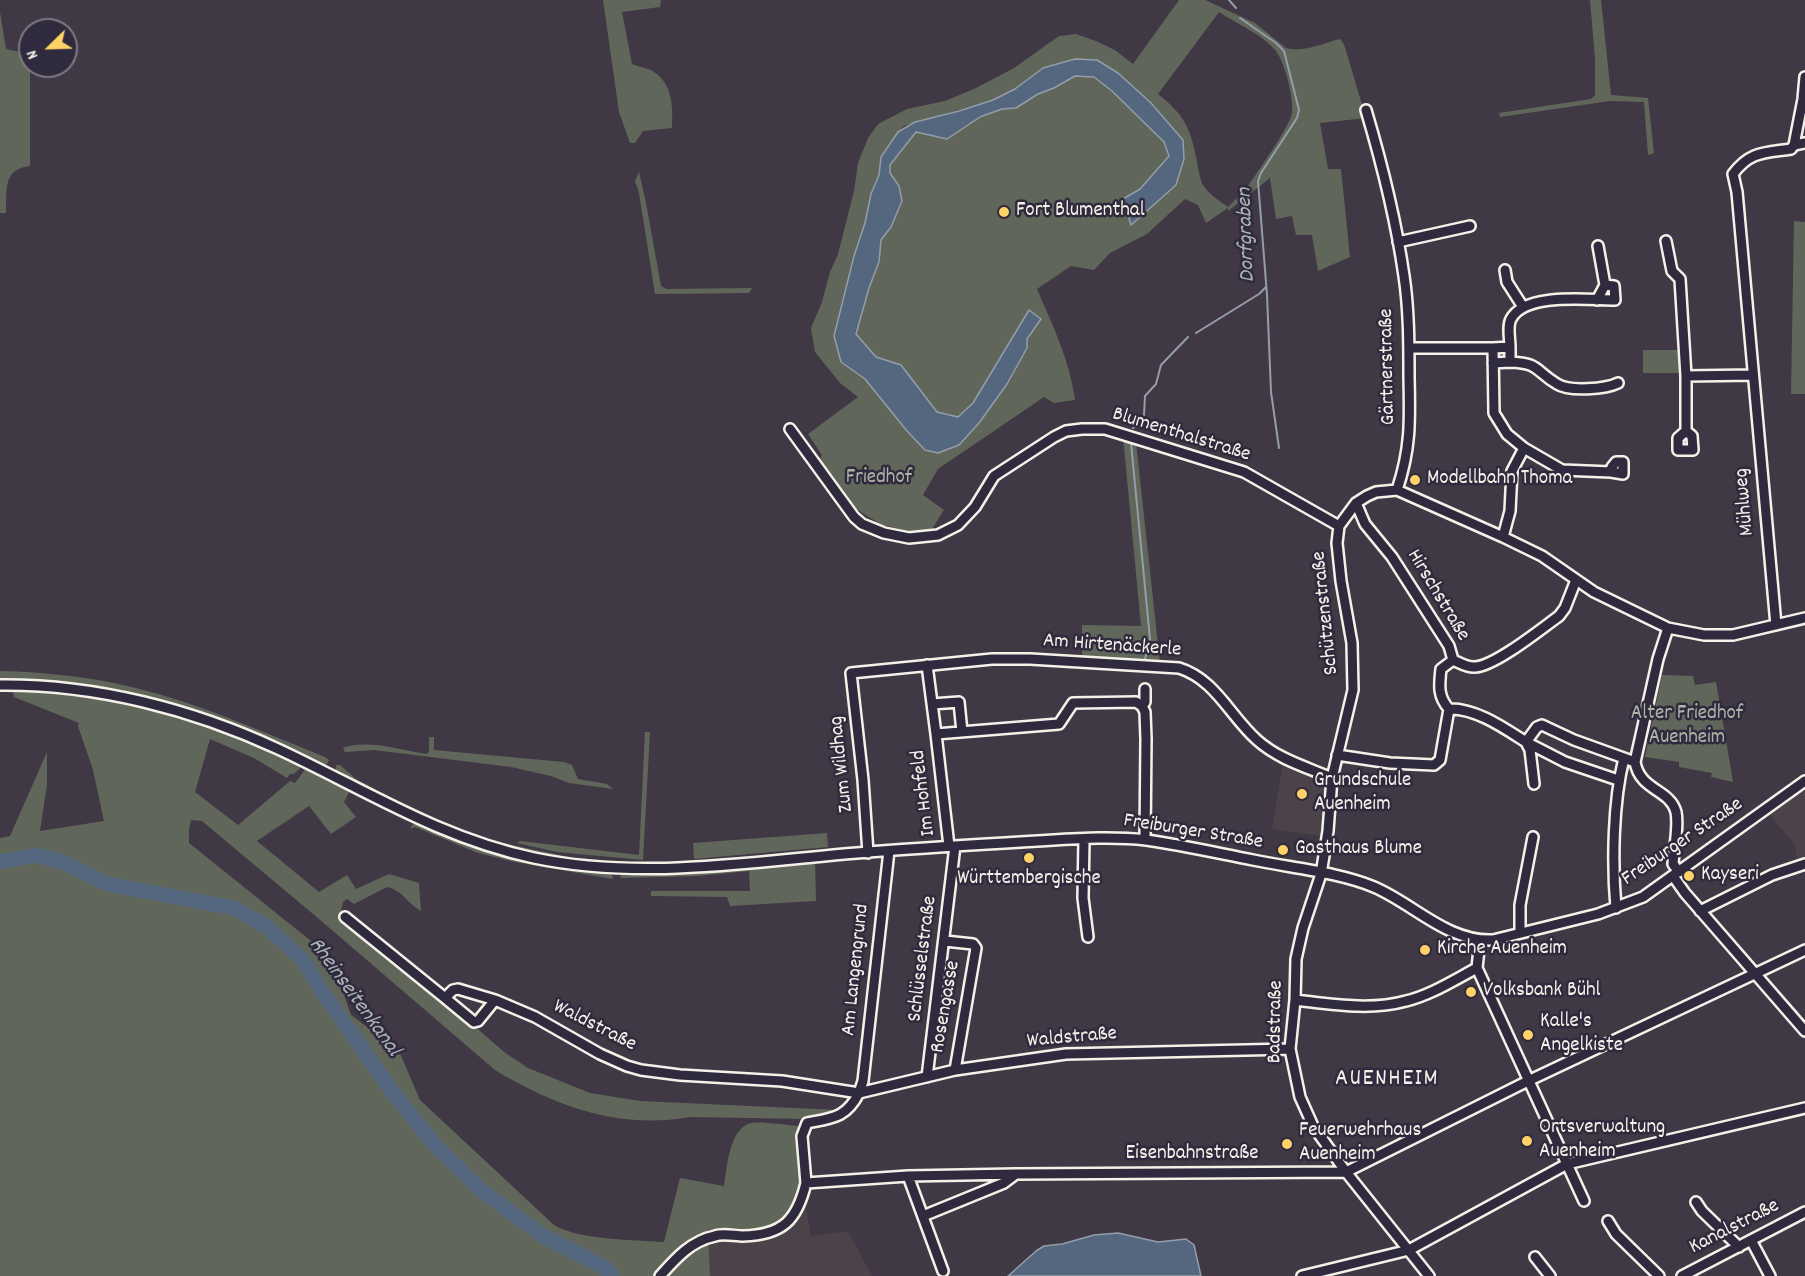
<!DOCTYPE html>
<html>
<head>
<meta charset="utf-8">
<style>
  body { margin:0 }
  #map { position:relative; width:1805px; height:1276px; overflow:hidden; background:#403845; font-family:Dekko,sans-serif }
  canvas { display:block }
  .north { position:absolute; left:18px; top:18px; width:60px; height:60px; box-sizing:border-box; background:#2f2a3d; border:2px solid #7e7a81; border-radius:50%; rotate:247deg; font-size:16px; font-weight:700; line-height:24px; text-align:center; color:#f4f1e8 }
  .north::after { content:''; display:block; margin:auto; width:21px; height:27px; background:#ffd166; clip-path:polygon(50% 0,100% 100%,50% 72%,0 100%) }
</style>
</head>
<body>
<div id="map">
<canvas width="1805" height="1276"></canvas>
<div class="north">N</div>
</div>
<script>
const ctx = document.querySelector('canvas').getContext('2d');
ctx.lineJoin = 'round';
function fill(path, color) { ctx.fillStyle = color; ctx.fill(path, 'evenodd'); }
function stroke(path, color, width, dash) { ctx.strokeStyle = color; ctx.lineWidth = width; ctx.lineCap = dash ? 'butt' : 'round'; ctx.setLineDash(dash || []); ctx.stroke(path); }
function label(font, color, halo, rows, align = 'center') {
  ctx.font = font + ' Dekko,sans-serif'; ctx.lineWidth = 5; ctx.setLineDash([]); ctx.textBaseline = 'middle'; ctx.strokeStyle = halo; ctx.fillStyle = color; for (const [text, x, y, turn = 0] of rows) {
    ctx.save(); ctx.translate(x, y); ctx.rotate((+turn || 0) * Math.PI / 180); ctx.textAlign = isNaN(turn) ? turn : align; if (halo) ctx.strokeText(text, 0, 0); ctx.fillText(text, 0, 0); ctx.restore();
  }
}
const built = new Path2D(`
  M1283,762L1317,779L1323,784L1327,799L1321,836L1272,829Z
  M1805,786V862L1798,864L1794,844L1768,812Z
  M799,1198L805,1202L811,1236L848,1231L872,1276H710L708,1228L727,1233Z`);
const green = new Path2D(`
  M603,0H661L660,7L622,12L632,64C639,67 649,68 654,72C673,84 673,109 672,128L643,131L635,143H630L619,112Z
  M1179,0H1205L1255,23L1286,48C1302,53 1324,43 1340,39L1344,44L1366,118L1320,123L1328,169H1341L1350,257L1318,271L1312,235H1296L1292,216L1276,219L1270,178L1228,211V208L1206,223L1198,205L1185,199L1147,234L1110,253L1094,270L1071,266L1037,289C1053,326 1070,361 1075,400L1054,403L1044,397L938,469L923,495L944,510L930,532H911L880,524L850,505L820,459L822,455L808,434L858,397L840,383L815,352L811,328L822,302L830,272L838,254L854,191L858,163L868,138L878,124L907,109L945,101L976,88L1014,68L1059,36L1076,34L1096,41L1115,50L1133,64ZM1219,12C1237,24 1262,34 1276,51C1285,63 1294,98 1292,113C1290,126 1259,170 1250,183C1244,192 1235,200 1228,207C1220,201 1209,195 1203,185C1199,177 1198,166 1196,157C1190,126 1183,114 1158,94ZM1075,59L1097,60L1118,73L1184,159L1127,213L1123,199L1140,189L1169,156L1164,142L1112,91L1095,77L1075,76L1054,88L1038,94L1016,108L1002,109L980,117L947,139L916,132L890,166V173L899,186L891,227L881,240L879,262L869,288L856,334L876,357L901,365L937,412L958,417L973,403L995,369L1041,319L1027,340V348L1007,384L979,423L959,445L938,453L925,450L907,431L865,379L841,362L840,309L865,223L871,194L879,175L881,157L898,132L904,126L993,100L1015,89L1043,68Z
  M1590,0H1601L1611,95L1648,98L1654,153L1648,155L1644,102L1610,101L1500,117L1499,113L1591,99L1595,95V59Z
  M0,12L6,49L30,54V166C2,169 7,191 6,213H0Z
  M639,172L646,203L661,286L667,289L752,288L749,293L655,294L639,193L635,181Z
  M1794,221L1805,222V394H1791Z
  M1643,350H1680L1681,373H1643Z
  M1123,437L1136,442L1160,663L1082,659V625L1141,626Z
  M0,671C45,672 92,677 136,688C201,704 263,732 325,757L329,760L327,764L323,766L253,734L89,688L33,681H0Z
  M1662,675L1693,676L1695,685L1716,682L1733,782L1711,777L1712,773L1679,767V762L1645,757Z
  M16,689C88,693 160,707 228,732C252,741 276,753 299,763L300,768L294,774H290L287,778L254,758L210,739L195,792L238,825L290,781L295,783L307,767L350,790L344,802L356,817L331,834L309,806L257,841L319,892L347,875L356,889L389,874L419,883L421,911C405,902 404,891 387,887L354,904L347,899L343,902L341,911L344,919L462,1015L504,1052L528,1068L590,1093L640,1101L838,1110L837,1113L808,1119L690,1117C619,1130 555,1106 495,1070L319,919L202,821L191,820L189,829V843L331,957L351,1015L399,1051L420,1100L554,1225C579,1240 635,1240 664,1242L680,1178L724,1186C727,1168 729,1128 751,1123C759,1121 788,1125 798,1126C799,1147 802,1176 799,1196C799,1200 795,1204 793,1208C776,1236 736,1235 708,1229L710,1276H0V838L10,836L47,752V784L40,831L104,821L93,770L78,726L79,723L14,697L13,691Z
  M645,732H650L643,860L557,852L517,843L520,841L639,855Z
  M429,737H434V750L564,762L572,765L578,779L607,784L613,789L569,783L551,776L511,767L374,750L345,752L343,748C368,739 400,750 426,754L429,752Z
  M336,765H340L356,779L420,813L484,839L578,859L633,865C558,859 495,849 425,818C395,805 365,788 336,772Z
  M416,823C484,850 538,865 611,872L613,879L515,862L478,853L415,827L410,829L413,824Z
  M827,833L828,847L694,859L693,843Z
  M815,861L816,901L730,906L727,897L651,896V891H750L749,871L698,876L620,878L622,873L699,872Z`);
const water = new Path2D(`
  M1075,59L1097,60L1118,73L1151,103L1183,140L1184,159L1176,185L1131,225L1123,199L1140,189L1169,156L1164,142L1112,91L1094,77L1075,76L1054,88L1038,94L1016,108L1002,109L980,117L947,139L916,132L890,165V173L899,186L902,201L891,227L881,240L879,262L869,288L856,334L876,357L901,365L937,412L958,417L973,403L1029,310L1041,319L1027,339V348L1007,384L979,423L959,445L938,453L925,450L907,431L865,379L841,362L834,336L854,256L865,223L871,194L879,175L881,157L898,132L915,122L959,111L993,100L1015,89L1043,68Z
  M1118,1233L1158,1242L1186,1239L1194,1245L1201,1276H1008L1036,1251L1044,1246L1062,1244L1094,1235Z`);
const stream = new Path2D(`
  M1229,0L1236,8
  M1240,18L1276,43L1284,51L1299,110L1297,118L1261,173L1258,181L1267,295L1271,392L1279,448
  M1196,333L1259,294L1266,287
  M1133,428L1144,415L1145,396L1156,384L1161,365L1188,337
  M1131,443L1150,639L1145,659`);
const river = new Path2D(`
  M0,862L37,855L65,863L107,884L234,908L267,927L304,961L321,990L392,1091L434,1144L482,1191L543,1236L604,1267L612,1276`);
const minor = new Path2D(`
  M1366,110C1382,164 1396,220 1404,276C1409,309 1409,344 1409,377C1410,420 1411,448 1397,490
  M1794,145L1803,99L1805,77
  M1666,241L1672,271L1680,279L1686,376V431
  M1398,242L1470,226
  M1598,246L1605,285
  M1505,270L1507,282L1523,307
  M1510,347C1510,339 1507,326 1511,319C1525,292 1589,300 1615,300L1614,286L1605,285L1597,300
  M1409,348H1493
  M1510,362C1540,363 1535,371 1557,384C1569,392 1606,389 1618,383
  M1493,363L1510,362V347L1493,348L1494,413L1507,434L1524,448L1562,470L1611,472
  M1686,376L1753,375
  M790,429L854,517L862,524L884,533L909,538L938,535L958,525L975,507L994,476L1054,437L1066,431L1082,429H1105L1244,472L1339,526
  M1686,431L1692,436L1693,450H1678V438Z
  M1616,462H1623V474L1611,472L1612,467Z
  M1356,503L1365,524L1392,557L1449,646L1453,660L1441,669C1439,686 1438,697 1449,709
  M1503,537L1510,511L1512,471L1524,448
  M1776,625L1737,192L1733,174C1750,151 1765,153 1791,149L1794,145L1805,143
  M1668,628L1658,659L1635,762C1640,791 1670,789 1676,812C1679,827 1674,848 1673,864L1679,872
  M1453,660C1460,663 1468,668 1475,667C1495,666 1541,629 1559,616L1565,608L1576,580
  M927,665L936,734
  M0,685C95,684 192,709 278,749C364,789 439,838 534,858C650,882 766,859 882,851C934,847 986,844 1037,841C1073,839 1110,836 1146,840C1182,845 1217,853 1253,860C1291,868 1338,872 1374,887C1414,904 1447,942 1493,940L1598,914L1643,897L1805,781
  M1145,689V702L1142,706L1145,712L1146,739L1145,840
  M932,704L959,702L962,732
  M1526,742L1565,762L1618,780
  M1526,742L1530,750L1534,784
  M1337,755L1390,763L1434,765L1440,760L1449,709C1476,708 1504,728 1526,742L1537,727L1542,725L1574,740L1635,762
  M1084,839L1083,898L1088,937
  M949,846L936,734L1059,724L1073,703L1136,702L1142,706
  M868,853L863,780L851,673L992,659H1030L1179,668C1215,679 1230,716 1257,740C1278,759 1306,767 1332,778
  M1673,876L1685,893L1805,1031
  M1616,908C1612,863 1613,802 1624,758
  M1700,911L1772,875L1805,864
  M345,917L445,998L453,990L458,989L495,1000L535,1017L600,1054L627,1066L641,1070L680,1075L782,1081L859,1093L863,1081L889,851
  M1520,933V905L1533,837
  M1480,940L1477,968L1584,1201
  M945,941L973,944L976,948L955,1070
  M445,998L474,1022L478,1021L495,1000
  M1295,1000C1331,1004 1370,1011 1406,1001C1431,995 1454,980 1477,968
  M927,1077L955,846
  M908,1176L943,1271
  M806,1183L802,1136L807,1123C833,1118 846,1118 859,1093L955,1070L1066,1054L1290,1049
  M1696,1202L1702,1211L1739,1247
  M923,1216L1004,1183L1016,1174
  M1608,1221L1616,1234L1659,1276
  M1751,1240L1770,1276
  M1535,1257L1550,1276
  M660,1276C676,1258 691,1241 715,1236C723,1233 734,1236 743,1236C783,1235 797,1220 806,1183L908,1176L1016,1174L1346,1172L1528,1081L1805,950
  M1302,1276L1409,1250L1567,1164L1805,1108
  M1429,1276L1346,1172L1313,1126L1300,1097L1290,1049L1295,1000L1296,959L1303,928L1321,874L1328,831L1332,778L1353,690L1352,643L1341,581L1337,543L1339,526L1356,503L1367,496L1376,492L1397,490L1503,537L1542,556L1594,592L1668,628L1704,635H1733L1805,618
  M1682,1276L1805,1212`);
const markers = [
  [1004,212,6,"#ffd166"],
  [1415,480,6,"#ffd166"],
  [1302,794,6,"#ffd166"],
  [1283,850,6,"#ffd166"],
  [1029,858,6,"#ffd166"],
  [1689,876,6,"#ffd166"],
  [1425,950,6,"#ffd166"],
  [1471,992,6,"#ffd166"],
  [1528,1035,6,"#ffd166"],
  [1527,1141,6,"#ffd166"],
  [1287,1144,6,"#ffd166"]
];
const poiNames = [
  ["Fort Blumenthal",1016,212],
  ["Modellbahn Thoma",1427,480],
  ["Grundschule",1314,782],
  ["Auenheim",1314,806],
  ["Gasthaus Blume",1295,850],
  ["Kayseri",1701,876],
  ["Württembergische",1029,880,"center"],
  ["Kirche Auenheim",1437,950],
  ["Volksbank Bühl",1483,992],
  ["Kalle's",1540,1023],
  ["Angelkiste",1540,1047],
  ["Ortsverwaltung",1539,1129],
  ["Auenheim",1539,1153],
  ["Feuerwehrhaus",1299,1132],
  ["Auenheim",1299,1156]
];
const streetNames = [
  ["Gärtnerstraße",1389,367,-91],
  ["Blumenthalstraße",1181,436,17],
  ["Mühlweg",1746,502,-95],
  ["Hirschstraße",1437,596,59],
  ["Schützenstraße",1327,613,-96],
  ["Am Hirtenäckerle",1112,647,4],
  ["Zum Wildhag",843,764,-96],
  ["Im Hohfeld",925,793,-97],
  ["Freiburger Straße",1193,833,9],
  ["Freiburger Straße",1683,843,-34],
  ["Schlüsselstraße",924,959,-83],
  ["Am Langengrund",857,970,-84],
  ["Rosengasse",947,1007,-80],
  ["Badstraße",1277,1022,-89],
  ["Waldstraße",594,1027,27],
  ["Waldstraße",1072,1039,-5],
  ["Eisenbahnstraße",1192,1155],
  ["Kanalstraße",1735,1228,-27]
];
const parkNames = [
  ["Friedhof",879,479],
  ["Alter Friedhof",1687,715],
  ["Auenheim",1687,739]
];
const waterNames = [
  ["Dorfgraben",1248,235,-92],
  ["Rheinseitenkanal",353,998,54]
];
const quarterNames = [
  ["AUENHEIM",1387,1081]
];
fill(built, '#4c424a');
fill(green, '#60675a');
fill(water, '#54677f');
stroke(water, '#949ea9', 1.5);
stroke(stream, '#949ea9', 2);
stroke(river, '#54677f', 15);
stroke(minor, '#f4f1e8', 14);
stroke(minor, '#2f2a3d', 9);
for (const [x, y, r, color] of markers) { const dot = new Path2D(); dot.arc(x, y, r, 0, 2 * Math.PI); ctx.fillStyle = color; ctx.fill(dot); stroke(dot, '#2f2a3d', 2); }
label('21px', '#f4f1e8', '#2f2a3d', poiNames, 'left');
label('21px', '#f4f1e8', '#2f2a3d', streetNames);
label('21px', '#b1b3a8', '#2f2a3d', parkNames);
label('italic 22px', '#acb3b9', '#2f2a3d', waterNames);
ctx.letterSpacing = '1.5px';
label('24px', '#f4f1e8', '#2f2a3d', quarterNames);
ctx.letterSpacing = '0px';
</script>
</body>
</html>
